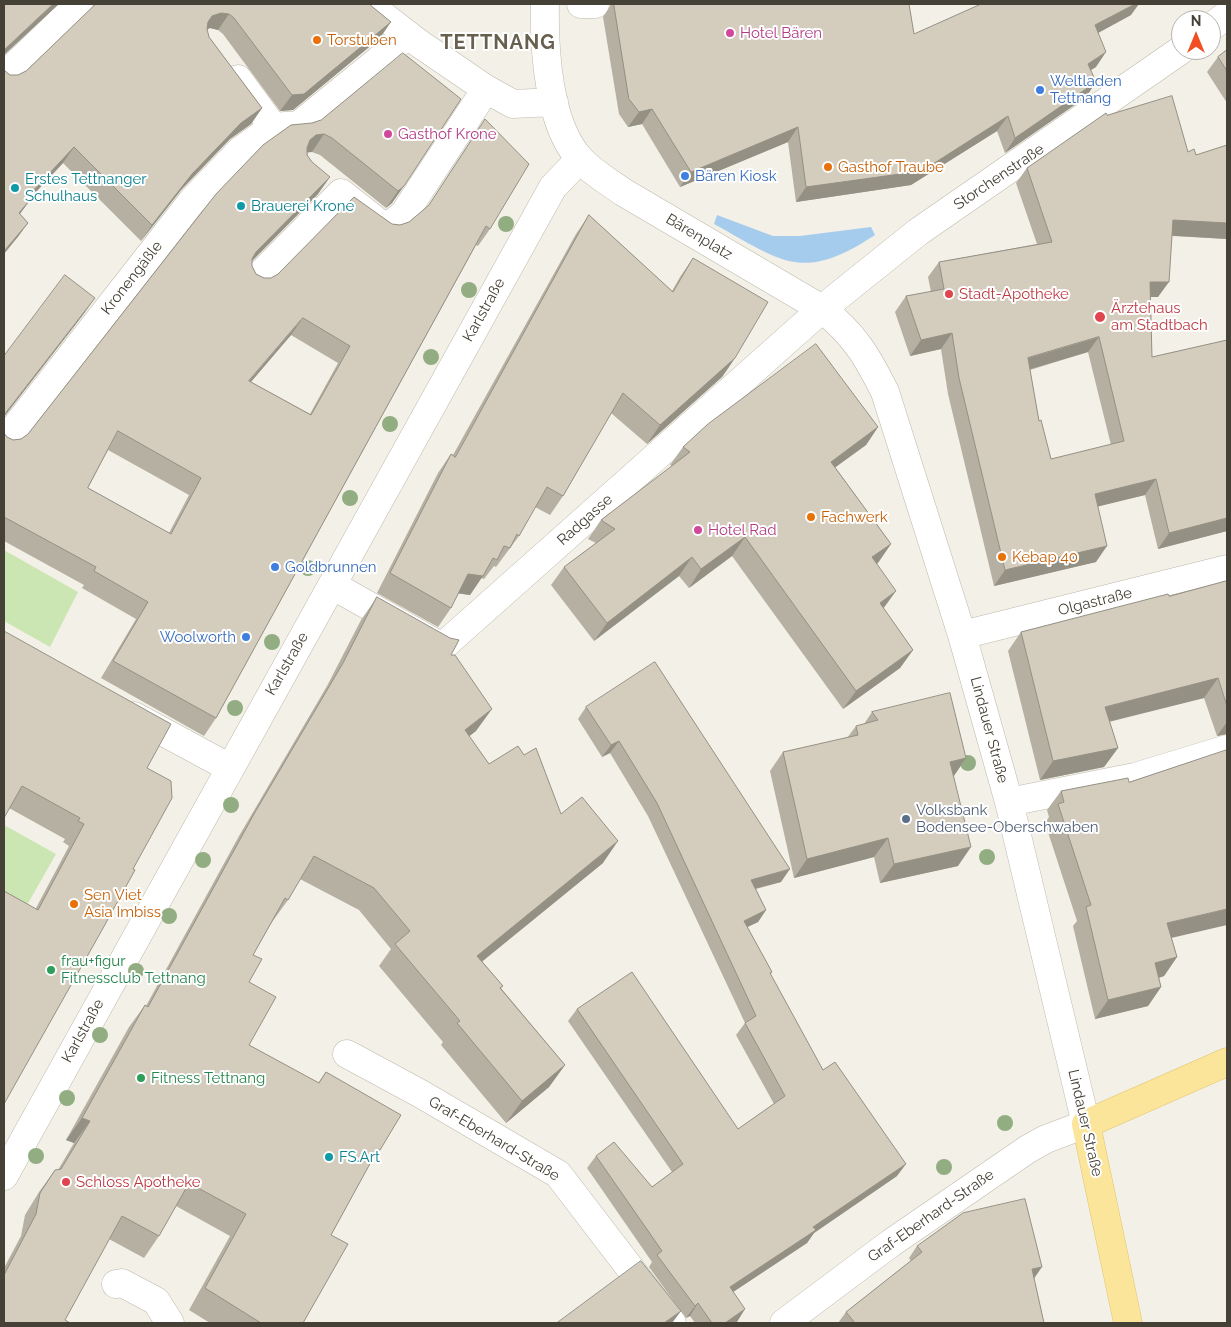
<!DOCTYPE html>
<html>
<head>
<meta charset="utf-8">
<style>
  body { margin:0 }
  #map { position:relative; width:1231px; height:1327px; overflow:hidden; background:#f3f0e8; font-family:Raleway,sans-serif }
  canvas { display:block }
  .frame { position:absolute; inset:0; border:5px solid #464137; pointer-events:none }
  .north { position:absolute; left:1171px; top:10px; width:50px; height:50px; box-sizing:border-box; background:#fff; border:1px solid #b5b3af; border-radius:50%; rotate:0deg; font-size:14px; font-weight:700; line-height:20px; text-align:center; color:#464137 }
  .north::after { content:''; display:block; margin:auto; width:18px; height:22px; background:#f14e21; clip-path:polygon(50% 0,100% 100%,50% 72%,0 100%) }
</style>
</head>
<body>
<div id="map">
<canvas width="1231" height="1327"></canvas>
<div class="frame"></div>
<div class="north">N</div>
</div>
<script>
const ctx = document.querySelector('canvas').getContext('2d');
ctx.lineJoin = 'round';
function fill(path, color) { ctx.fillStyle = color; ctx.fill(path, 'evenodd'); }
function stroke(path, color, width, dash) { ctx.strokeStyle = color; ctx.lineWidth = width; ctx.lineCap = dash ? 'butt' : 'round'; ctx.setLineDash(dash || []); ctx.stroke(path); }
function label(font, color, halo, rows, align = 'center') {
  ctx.font = font + ' Raleway,sans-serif'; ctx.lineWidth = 4; ctx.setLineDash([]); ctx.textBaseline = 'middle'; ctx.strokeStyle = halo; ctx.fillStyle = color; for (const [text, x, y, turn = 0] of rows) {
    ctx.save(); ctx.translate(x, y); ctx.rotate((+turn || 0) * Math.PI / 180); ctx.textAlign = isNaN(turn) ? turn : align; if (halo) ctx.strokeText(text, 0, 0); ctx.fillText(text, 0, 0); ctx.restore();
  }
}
const green = new Path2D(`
  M4,550L78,592L50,647L4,621Z
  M4,825L56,854L18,921L4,913Z`);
const water = new Path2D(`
  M717,215L773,236H800L871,227L875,235C802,283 783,262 714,224Z`);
const minor = new Path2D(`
  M368,4L417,42L486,89L513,104L554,102
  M545,4C544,49 548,124 580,159C593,173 609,182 623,192L822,309C854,334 867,356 885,392L962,635L1009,802L1086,1124L1046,1139L1028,1149L891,1243L784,1323
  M581,4H595
  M1211,27L1227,15
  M4,76L79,4
  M238,79L273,127L299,125L379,60L407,35
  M255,280L341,193L379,223L387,227L404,214L486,89
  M4,442L192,201L241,150L273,127
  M332,585L442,647L822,309L918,232L1181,50
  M962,635L1227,569
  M134,716L230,768
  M1009,802L1135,777L1227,749
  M347,1054L421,1094L558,1174L672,1323
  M4,1176L553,187L580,159
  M116,1284L122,1283L156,1301L170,1323`);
const major = new Path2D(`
  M1128,1323L1086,1124L1227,1062`);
const trees = [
  [506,224],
  [469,290],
  [431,357],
  [390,424],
  [350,498],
  [308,568],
  [272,642],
  [235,708],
  [968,763],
  [231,805],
  [987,857],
  [203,860],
  [169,916],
  [136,971],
  [100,1035],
  [67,1098],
  [1005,1123],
  [36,1156],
  [944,1167]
];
const wall = new Path2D(`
  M94,4H369L380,38L293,110L280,111L223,34L218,30L210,28L207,30L209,37L262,108L251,124L230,139L181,190L141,241L63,163L33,195L20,214L28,223L17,238L4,71L10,75H18L26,71L94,6Z
  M611,4H909L914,34L1131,15L1098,33L1096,67L1091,70L1096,82L1086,97L1005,153L997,131L911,185L796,202L788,142L680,187L642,124L628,127L619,114L603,17L609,8Z
  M1227,50V103L1207,72L1218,57Z
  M461,99L392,203L386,208L320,155L312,152H307L318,194L252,261V266L256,274L264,278H271L392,224L400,225L409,222L428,207L485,119L490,229L478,246L476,245L216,718L204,736L101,678L136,619L82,588L84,585L4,541V433L7,437L13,440L21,439L28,434L312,123ZM291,335L338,363L310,414L251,382ZM108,450L189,495L169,533L88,488Z
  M1107,115L1196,155L1227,145V239L1172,236L1158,297H1150L1152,357L1227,340V531L1158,549L1145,495L1098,506L1096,562L994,586L948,394L941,349L910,356L895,312L906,296L931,292L928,277L939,262L1037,244L1016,183L1027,168ZM1088,352L1111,445L1051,459L1039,421L1030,370Z
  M589,215L672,291L680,277L693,258L735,358L722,377L647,444L611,413L563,496L550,515L535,507L519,536L496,567L494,566L484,579L481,578L470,595L458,593L451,608L438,627L377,593L438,473L451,454L453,455L576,234Z
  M878,427L866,445L835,467L891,544L876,564L884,609L913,650L900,668L843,709L732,556L689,588L679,576L594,641L551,585L564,567L596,543L588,539L601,520L672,466L670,465L683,447Z
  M1227,581V734L1217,736L1204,698L1109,722L1118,748L1104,767L1040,780L1008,651L1021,632Z
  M377,597L451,655L476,731L469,736L489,764L561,814L603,863L482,961L503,986L501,988L565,1065L549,1087L506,1123L441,1045L443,1042L379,966L391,949L359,910L300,879L288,900L272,922L253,955L249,982V1045L318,1083L326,1072L380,1150L368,1167L331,1235L303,1323H210L189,1310L230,1236L176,1206L159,1236L144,1258L109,1239L4,1323V1268L21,1236L25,1215L39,1192L55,1170H58L74,1143L66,1140L129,1027L145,1005L146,1006L239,836L327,686L361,620Z
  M4,631L147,768L4,1104L36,908L69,846L63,842L65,839L9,808Z
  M586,707L781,882L756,889L766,910L758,922L747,927L772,972L770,975L823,1070L897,1176L814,1233L807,1243L733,1292L737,1322L734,1323H695L690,1316L686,1318L649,1267L652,1262L587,1168L596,1156L652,1187L672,1172L568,1021L577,1009L738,1129L774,1104L736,1035L745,1023L648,816L610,753L602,757L578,719Z
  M872,712L966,758L954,776L958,866L880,883L874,857L794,878L770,771L783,752L847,738L856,726L864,724Z
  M1129,782L1177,957L1164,976L1159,978L1161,987L1148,1006L1095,1019L1073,926L1077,921L1045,823L1049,817L1047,810L1061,791Z
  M917,1246L1034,1278L1044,1323H838L846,1312L911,1261L909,1258Z`);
const shadedWall = new Path2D(`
  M53,4H59L4,55V50Z
  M1135,4H1139L1131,15L1085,40L1095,25Z
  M221,13L229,14L218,30L210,28L201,32L197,37L212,16Z
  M391,22L380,38L293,110L280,111L292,95Z
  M1106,52L1096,67L1077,78L1088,64Z
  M1096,82L1086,97L1005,153L1015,138Z
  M262,108L251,124L230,139L181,190L141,241L152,225L192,174L241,123Z
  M652,109L642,124L628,127L639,112Z
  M1008,116L997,131L911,185L796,202L806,187Z
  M798,127L788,142L680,187L691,172Z
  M324,134L312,152L304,153L310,140L316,135Z
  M74,147L63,163L20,209L31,193Z
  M330,177L318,194L244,269L256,252Z
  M404,186L392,203L386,208L398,191Z
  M34,195L22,211L8,229L19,213Z
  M1173,220L1227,223V239L1162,235Z
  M28,223L17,238L4,254V251Z
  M1150,282H1169L1158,297H1139Z
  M95,298L83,315L4,417V415Z
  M303,318L291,335L237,398L249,381Z
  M952,333L941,349L910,356L921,340Z
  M1099,337L1088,352L1017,373L1028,358Z
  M735,358L722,377L647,444L660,425Z
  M878,427L866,445L818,480L831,462Z
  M1156,479L1145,495L1084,510L1095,494Z
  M1227,518V531L1158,549L1169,533Z
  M745,537L732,556L689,588L701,569Z
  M891,544L878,563L859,576L872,557Z
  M1107,546L1096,562L994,586L1005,570Z
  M692,557L679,576L594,641L607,623Z
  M468,574L483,576L470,595L455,593Z
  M896,591L883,609L880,603Z
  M913,650L900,668L843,709L856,691Z
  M1218,678L1204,698L1091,726L1105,707Z
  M492,709L476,731L449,752L465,730Z
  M1227,722V734L1217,736Z
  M619,741L610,753L602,757L611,745Z
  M1118,748L1104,767L1040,780L1053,761Z
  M966,758L953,777L950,762Z
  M888,838L874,857L794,878L807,859Z
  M618,841L603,863L462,978L477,956Z
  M971,847L958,866L880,883L894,864Z
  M790,869L781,882L742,892L751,880Z
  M1227,909V925L1154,942L1167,923Z
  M766,910L758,922L735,933L744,921Z
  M1177,957L1164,976L1141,983L1155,963Z
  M1161,987L1148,1006L1095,1019L1108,1000Z
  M565,1065L549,1087L506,1123L522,1101Z
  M82,1118L90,1121L74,1143L66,1140Z
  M906,1164L897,1176L814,1233L807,1243L721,1300L730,1287L813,1227Z
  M1042,1267L1033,1280L1032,1269Z
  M698,1303L690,1316L686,1318L695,1306Z
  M745,1309L737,1322L734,1323H725Z
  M681,1311L672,1323H664Z`);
const building = new Path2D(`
  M4,4H53L4,50Z
  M96,4H369L391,22L304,94L292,95L234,18L229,14L221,13L212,16L208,22L207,29L209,37L262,108L241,123L192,174L152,225L74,147L31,193L34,195L19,213L28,223L4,251V70L10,75H18L26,71Z
  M614,4H909L914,34L981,4H1135L1095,25L1106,52L1088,64L1096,82L1015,138L1008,116L922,171L806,187L798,127L691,172L652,109L639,112L629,99Z
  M1227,50V71L1218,57Z
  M403,53L461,99L404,186L398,191L332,138L324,134L316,135L310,140L307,148V155L312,162L330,177L256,252L252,259V266L256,274L264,278H271L278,274L354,197L392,224L400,225L409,222L429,205L485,119L529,164L490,229L486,226L216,718L113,661L148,602L94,571L96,567L4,517V433L7,437L13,440L21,439L28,434L216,194L263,145L291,125L312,123L321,120ZM303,318L350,346L311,415L249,381ZM118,431L201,478L171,534L88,488Z
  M1172,96L1188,152L1194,149L1196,155L1227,145V223L1173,220L1169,282H1150L1152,357L1227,340V518L1169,533L1156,479L1095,494L1107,546L1005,570L959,378L952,333L921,340L906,296L944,289L939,262L1052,242L1027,168L1106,113L1107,115ZM1099,337L1124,441L1051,459L1041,420L1039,421L1028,358Z
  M589,215L673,292L693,258L768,302L735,358L660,425L623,393L563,496L547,487L519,536L517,534L510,548L504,546L497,560L493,558L483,576L468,574L451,608L390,573L451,454L455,457Z
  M65,275L95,298L4,415V356Z
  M816,344L878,427L831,462L891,544L872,557L896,591L880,603L913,650L856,691L745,537L701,569L692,557L607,623L564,567L615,529L601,520L690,452L683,447L708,424Z
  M1227,581V706L1218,678L1105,707L1118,748L1053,761L1021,632L1168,594L1169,596Z
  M377,597L450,638L459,640L451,655H455L492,709L465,730L489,764L518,746L524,755L536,748L561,814L582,797L618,841L477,956L503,986L500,988L565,1065L522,1101L457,1023L460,1021L395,944L410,931L374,888L314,856L288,900L285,898L253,955L262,959L249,982L276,997L249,1045L319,1083L326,1072L401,1115L380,1150L378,1149L331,1235L348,1244L303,1323H261L205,1288L246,1214L189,1183L159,1236L122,1216L65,1320L70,1323H4V1275L36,1214L40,1193L55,1170L61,1169L90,1121L82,1118L145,1005L148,1007L254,814L343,663Z
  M4,631L171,724L147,768L171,781L172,798L133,869L135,870L102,930L4,1104V891L38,910L84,824L78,821L80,818L22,786L4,818Z
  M655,662L790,869L751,880L766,910L744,921L772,972L770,973L823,1070L835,1062L906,1164L813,1227L816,1230L730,1287L745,1309L725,1323H712L698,1303L695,1306L657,1255L662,1251L596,1156L614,1142L652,1187L683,1164L577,1009L632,972L738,1129L785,1096L745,1023L756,1016L657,803L619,741L611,745L586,707Z
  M950,693L966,758L950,762L971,847L894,864L888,838L807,859L783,752L858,735L856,726L878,720L872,712Z
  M1227,750V909L1167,923L1177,957L1155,963L1161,987L1108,1000L1086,907L1091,905L1058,804L1064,802L1061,791L1128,778L1129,782Z
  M1025,1199L1042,1267L1032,1269L1044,1323H855L846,1312L922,1252L917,1246L963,1213Z
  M641,1261L681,1311L664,1323H557Z`);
const markers = [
  [730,33,5,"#d1479c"],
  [317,40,5,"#e8710a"],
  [1040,90,5,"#3f7fe0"],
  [388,134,5,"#d1479c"],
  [828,167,5,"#e8710a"],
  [685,176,5,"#3f7fe0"],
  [15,188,5,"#0f9aa8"],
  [241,206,5,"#0f9aa8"],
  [949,294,5,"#e0444e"],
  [1100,317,6,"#e0444e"],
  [811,517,5,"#e8710a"],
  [698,530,5,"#d1479c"],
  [1002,557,5,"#e8710a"],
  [275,567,5,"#3f7fe0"],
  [246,637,5,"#3f7fe0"],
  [906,819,5,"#5c6f8a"],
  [74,904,5,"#e8710a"],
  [51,970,5,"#2e9e5b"],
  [141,1078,5,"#2e9e5b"],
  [329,1157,5,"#0f9aa8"],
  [66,1182,5,"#e0444e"]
];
const hotelNames = [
  ["Hotel Bären",740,33],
  ["Gasthof Krone",398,134],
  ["Hotel Rad",708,530]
];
const foodNames = [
  ["Torstuben",327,40],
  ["Gasthof Traube",838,167],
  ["Fachwerk",821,517],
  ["Kebap 40",1012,557],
  ["Sen Viet",84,895],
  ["Asia Imbiss",84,912]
];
const shopNames = [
  ["Weltladen",1050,81],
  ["Tettnang",1050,98],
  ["Bären Kiosk",695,176],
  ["Goldbrunnen",285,567],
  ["Woolworth",236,637,"right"]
];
const streetNames = [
  ["Storchenstraße",999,177,-34],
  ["Bärenplatz",699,237,31],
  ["Kronengäßle",132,278,-52],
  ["Karlstraße",484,310,-61],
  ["Radgasse",585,520,-42],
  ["Olgastraße",1095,602,-14],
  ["Karlstraße",287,664,-60],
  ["Lindauer Straße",989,730,75],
  ["Karlstraße",83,1031,-61],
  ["Lindauer Straße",1085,1123,77],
  ["Graf-Eberhard-Straße",494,1139,31],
  ["Graf-Eberhard-Straße",931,1216,-35]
];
const cultureNames = [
  ["Erstes Tettnanger",25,179],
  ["Schulhaus",25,196],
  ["Brauerei Krone",251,206],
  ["FS.Art",339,1157]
];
const healthNames = [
  ["Stadt-Apotheke",959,294],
  ["Ärztehaus",1111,308],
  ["am Stadtbach",1111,325],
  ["Schloss Apotheke",76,1182]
];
const serviceNames = [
  ["Volksbank",916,810],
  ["Bodensee-Oberschwaben",916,827]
];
const leisureNames = [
  ["frau+figur",61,961],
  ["Fitnessclub Tettnang",61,978],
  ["Fitness Tettnang",151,1078]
];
const districtNames = [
  ["TETTNANG",498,43]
];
fill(green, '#cbe6b2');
fill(water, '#a6cced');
stroke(minor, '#beb9ab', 29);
stroke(major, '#dfc46a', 29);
stroke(minor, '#fff', 28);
stroke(major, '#fae59a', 28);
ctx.fillStyle = '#92ad81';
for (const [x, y] of trees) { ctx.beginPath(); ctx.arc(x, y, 8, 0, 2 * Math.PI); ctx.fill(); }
fill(wall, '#b6b0a3');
fill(shadedWall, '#949084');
fill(building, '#d4cdbd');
stroke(building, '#949084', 1);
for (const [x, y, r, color] of markers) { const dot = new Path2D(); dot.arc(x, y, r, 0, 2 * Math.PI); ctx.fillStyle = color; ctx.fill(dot); stroke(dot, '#fff', 2); }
label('15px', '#b23c85', '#fff', hotelNames, 'left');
label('15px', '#c56008', '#fff', foodNames, 'left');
label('15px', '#366cbe', '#fff', shopNames, 'left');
label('15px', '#464137', '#fff', streetNames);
label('15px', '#0d838f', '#fff', cultureNames, 'left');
label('15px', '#be3a42', '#fff', healthNames, 'left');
label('15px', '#4e5e75', '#fff', serviceNames, 'left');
label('15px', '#27864d', '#fff', leisureNames, 'left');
ctx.letterSpacing = '1px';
label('bold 20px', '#68604e', '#fff', districtNames);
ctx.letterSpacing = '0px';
</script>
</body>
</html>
